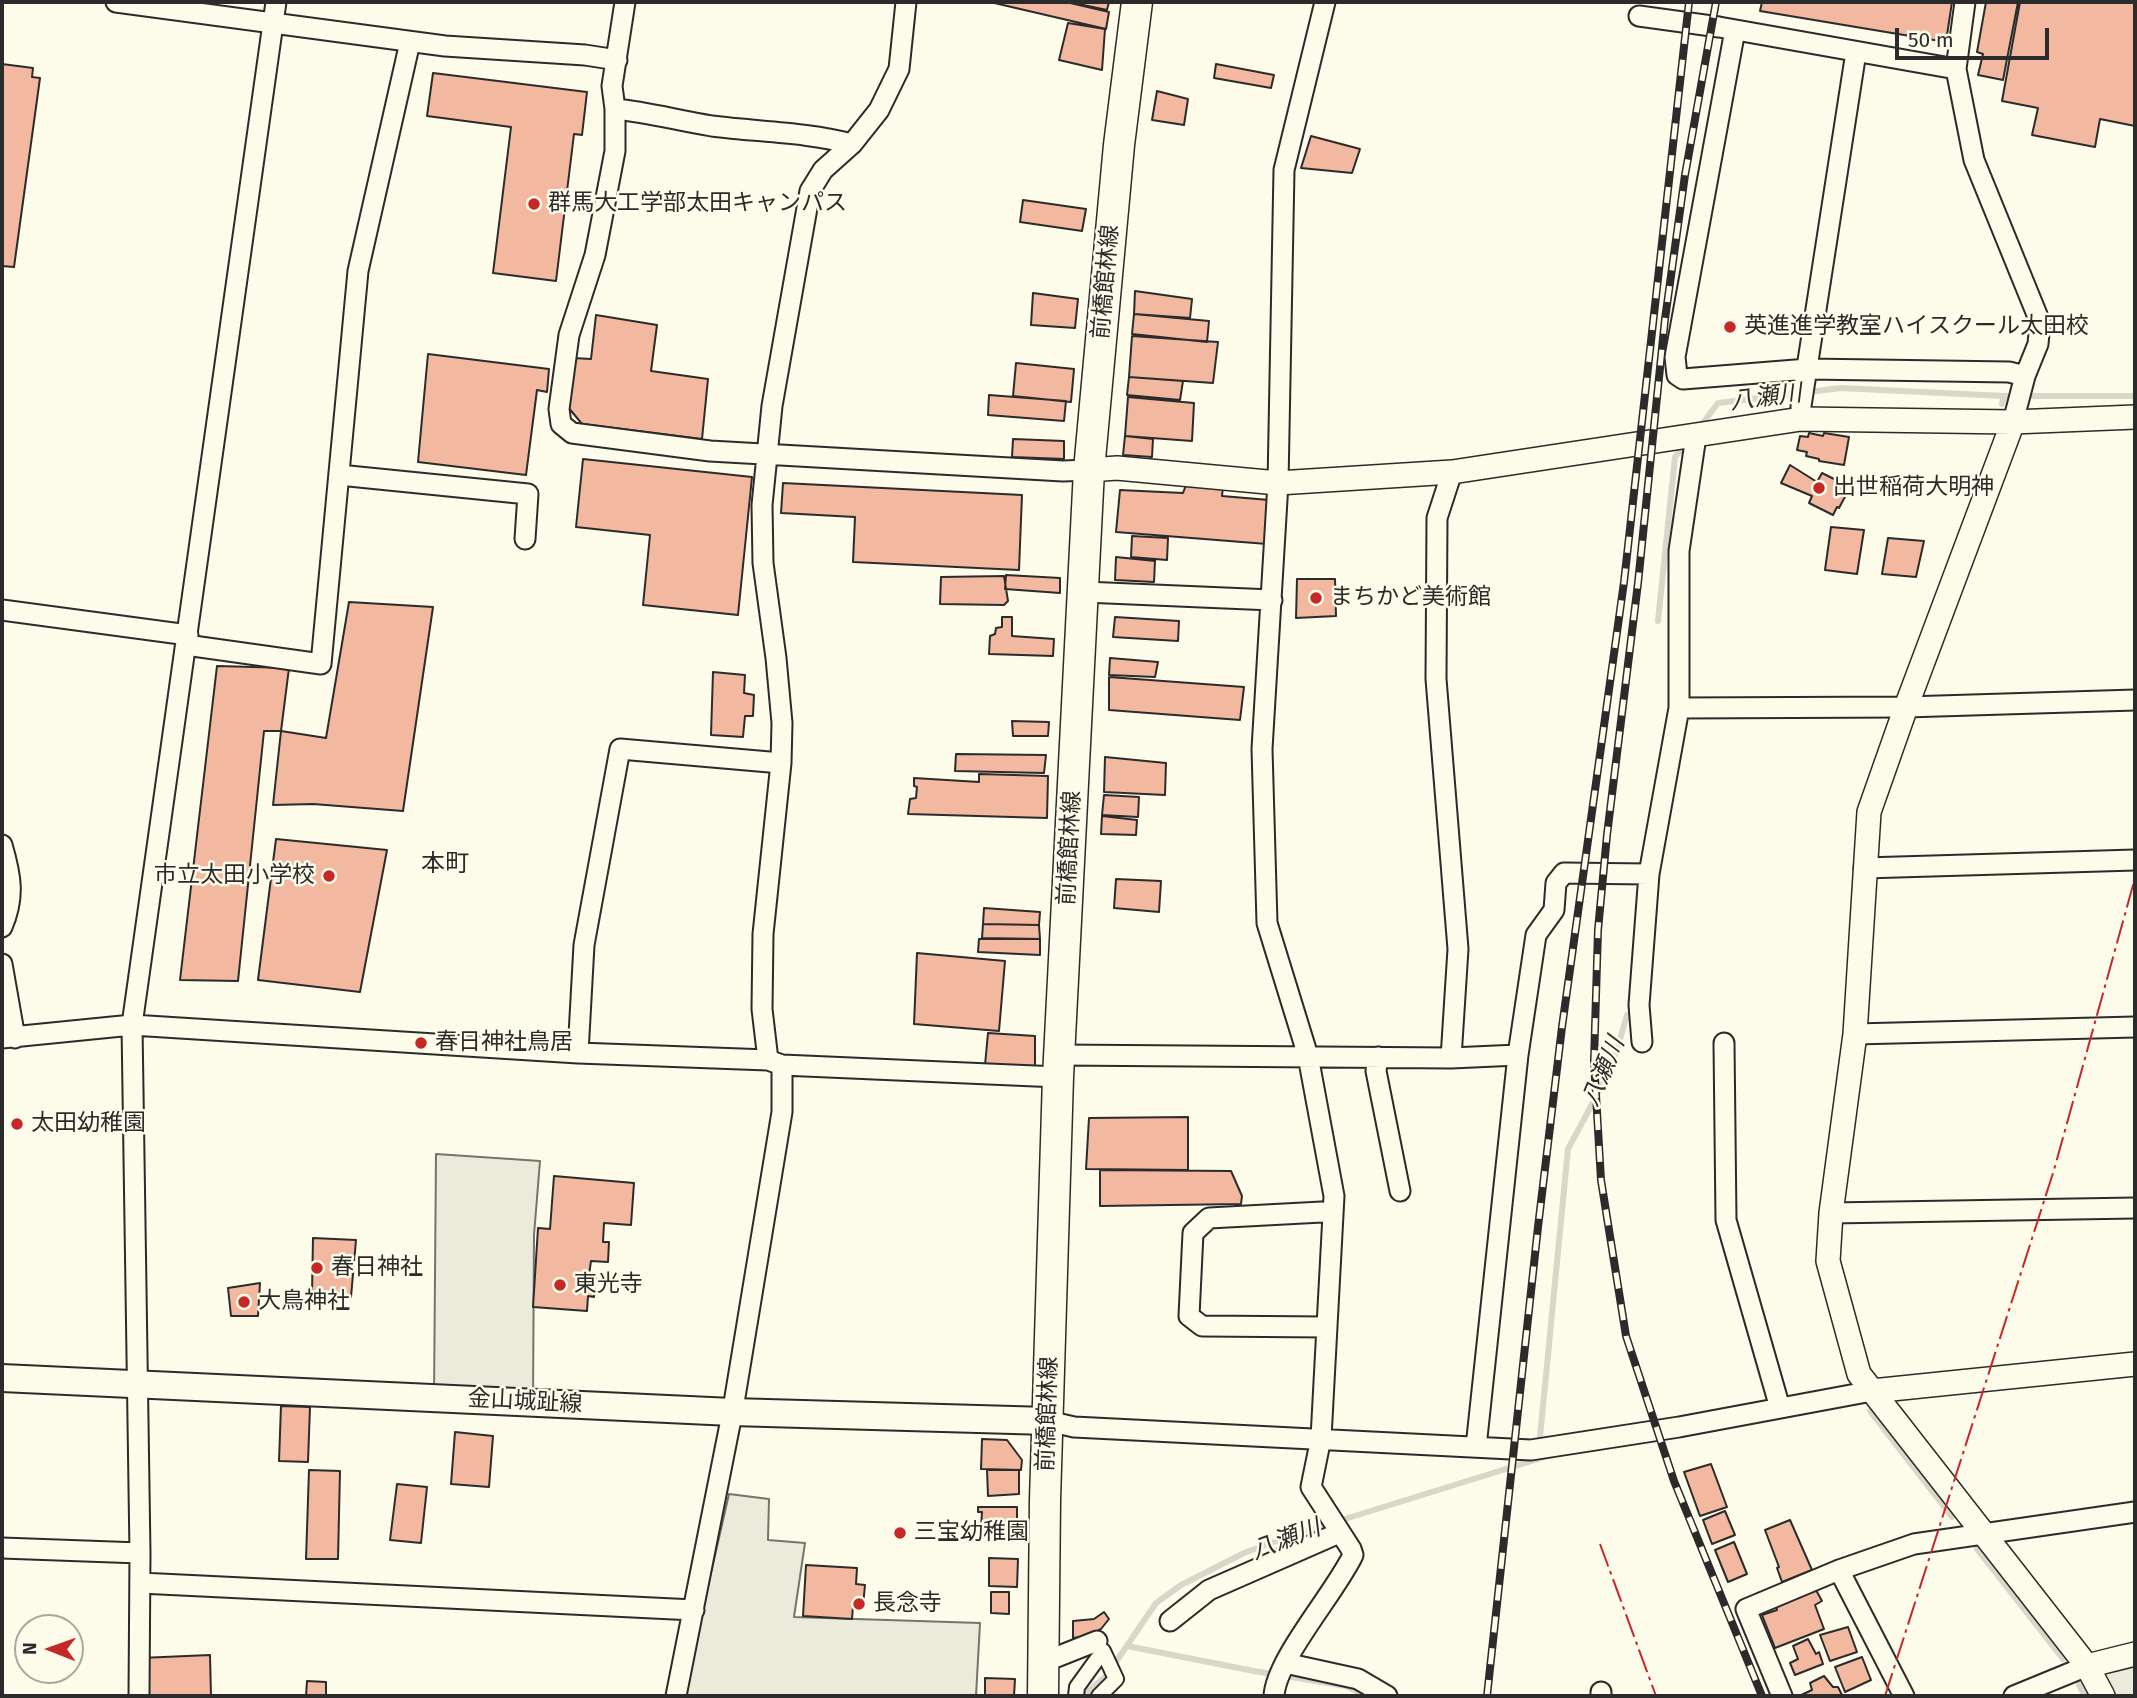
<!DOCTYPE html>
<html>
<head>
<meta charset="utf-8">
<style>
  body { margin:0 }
  #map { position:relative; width:2137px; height:1698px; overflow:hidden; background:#fdfbea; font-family:"Fira Sans",sans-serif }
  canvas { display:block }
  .frame { position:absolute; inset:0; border:4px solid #2b2b2b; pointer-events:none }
  .north { position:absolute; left:14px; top:1614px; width:70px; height:70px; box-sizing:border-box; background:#fdfbea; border:2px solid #a9a89e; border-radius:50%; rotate:271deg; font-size:19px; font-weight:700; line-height:28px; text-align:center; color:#2b2b2b }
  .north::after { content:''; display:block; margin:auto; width:24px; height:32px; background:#c62828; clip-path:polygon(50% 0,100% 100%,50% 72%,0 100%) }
  .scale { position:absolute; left:1895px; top:28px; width:154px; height:32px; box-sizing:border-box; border:4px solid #2b2b2b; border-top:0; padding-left:9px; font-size:21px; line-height:24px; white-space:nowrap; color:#2b2b2b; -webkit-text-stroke:5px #fdfbea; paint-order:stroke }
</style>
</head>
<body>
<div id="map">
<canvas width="2137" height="1698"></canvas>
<div class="frame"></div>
<div class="north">N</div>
<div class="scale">50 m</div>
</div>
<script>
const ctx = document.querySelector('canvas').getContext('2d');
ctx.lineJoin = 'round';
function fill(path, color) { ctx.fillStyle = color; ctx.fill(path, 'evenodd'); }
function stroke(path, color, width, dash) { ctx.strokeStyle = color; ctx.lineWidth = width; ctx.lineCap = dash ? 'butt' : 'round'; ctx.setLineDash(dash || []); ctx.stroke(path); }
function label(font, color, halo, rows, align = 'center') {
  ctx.font = font + ' "Fira Sans","Noto Sans JP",sans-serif'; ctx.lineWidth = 5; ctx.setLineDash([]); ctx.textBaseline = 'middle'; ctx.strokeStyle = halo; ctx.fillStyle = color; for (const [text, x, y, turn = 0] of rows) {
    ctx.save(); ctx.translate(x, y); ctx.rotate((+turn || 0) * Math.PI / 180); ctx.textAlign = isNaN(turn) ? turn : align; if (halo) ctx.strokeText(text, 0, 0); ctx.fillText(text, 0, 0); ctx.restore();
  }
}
const green = new Path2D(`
  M436,1154L540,1161L534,1235L533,1402L434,1397Z
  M729,1494L769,1499L768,1540L805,1543L794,1617L980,1623L976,1696H683Z
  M2135,1654V1696H2103L2087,1666Z`);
const stream = new Path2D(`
  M2002,404L2004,396H2135
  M1699,428L1718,403L1841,388L2004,396
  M1658,621L1675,457L1688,442
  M1870,1411L1952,1517
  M1539,1447L1568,1149L1612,1067L1627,1015
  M1977,1549L2063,1659
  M1127,1646L1254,1671L1346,1686L1367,1696
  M2079,1685L2085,1696
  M1083,1696L1107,1675L1156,1603L1181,1585L1244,1553L1287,1537L1551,1455`);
const building = new Path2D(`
  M990,2H1066L1109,12L1106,29Z
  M1069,2H1109L1107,10Z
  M1762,2H1952L1946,42L1760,11Z
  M1986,2H2018L2003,80L1978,75L1983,54L1977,52Z
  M2020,2H2135V126L2100,119L2095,147L2032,135L2038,108L2002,101Z
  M1068,23L1105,29L1102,70L1059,60Z
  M2,64L33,68L32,77L40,78L14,267L2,266Z
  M1216,64L1274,75L1271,88L1214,78Z
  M433,73L587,92L582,135L574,134L556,281L493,273L511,127L427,116Z
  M1157,91L1188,99L1184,125L1152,120Z
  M1311,136L1360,149L1352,173L1301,168Z
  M1023,200L1086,209L1082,231L1020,222Z
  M1135,291L1192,299L1190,318L1134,314Z
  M1033,293L1078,299L1075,328L1031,325Z
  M1134,314L1209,321L1207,342L1132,334Z
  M596,315L657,325L651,371L708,379L702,439L582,424L568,407L573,358L591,359Z
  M1132,336L1218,342L1213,383L1129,377Z
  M428,354L549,369L547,392L537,390L526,475L418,462Z
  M1016,363L1074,369L1071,402L1013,396Z
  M1129,377L1183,381L1180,400L1127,395Z
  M989,395L1066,401L1064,421L988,415Z
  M1128,397L1194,403L1192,441L1125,436Z
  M1809,433L1823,436L1824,433L1849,437L1844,465L1819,461V459L1806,456L1807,452L1797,450L1800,436L1808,437Z
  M1125,436L1153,439L1152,457L1123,455Z
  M1013,439L1064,441V459L1012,457Z
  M583,459L752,477L738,615L643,605L650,535L576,527Z
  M1790,465L1817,482L1822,473L1846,485L1843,492L1847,493L1839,508L1837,507L1833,515L1809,503L1812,496L1781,483Z
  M783,483L1022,495L1019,570L853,562L855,517L781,513Z
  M1186,485L1223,487L1222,496L1269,500L1267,544L1116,532L1120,490L1183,493Z
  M1831,527L1864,530L1857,574L1825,570Z
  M1132,536L1168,538L1167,560L1131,557Z
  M1888,538L1924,541L1916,577L1882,574Z
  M1116,557L1155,561L1154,582L1115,580Z
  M1006,575L1060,578V593L1005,589Z
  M1004,576L1008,601L1004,605L940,604L941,577Z
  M1297,579H1335L1336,616L1296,618Z
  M349,602L433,607L403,811L313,804L273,805L281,731L326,738Z
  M1002,617H1012V636L1054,639L1053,656L989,654L990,636L995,634L996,628L1002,627Z
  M1115,617L1179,621L1178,641L1113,637Z
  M1110,658L1158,662L1155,677L1109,675Z
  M217,666L289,668L281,731H264L238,981L180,980Z
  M713,672L745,675L744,693L754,695L753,716H745L743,737L711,735Z
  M1109,677L1244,687L1240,720L1109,710Z
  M1012,721L1049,722L1048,736H1013Z
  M956,754L1046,755L1044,773L955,771Z
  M1105,757L1166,763L1165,795L1104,792Z
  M979,774L1048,776L1047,818L908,814L910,799L916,798L917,787L914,786V778L979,782Z
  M1104,795L1139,797L1138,817L1102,815Z
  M1102,816L1137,820L1136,835L1101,834Z
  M276,839L387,850L360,992L258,980Z
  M1116,879L1161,881L1159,912L1114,908Z
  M984,908L1040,912L1039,925L983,924Z
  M983,924L1039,925L1040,939L982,938Z
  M979,939H1040V955L978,952Z
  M917,953L1005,961L999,1031L914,1024Z
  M988,1033L1035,1036V1069L985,1065Z
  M1188,1117V1170L1086,1169L1089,1118Z
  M1100,1170L1231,1171L1242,1196L1241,1204L1100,1206Z
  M554,1176L634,1183L631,1225L604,1223L603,1242H609L608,1262L591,1261L589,1275H596L594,1297L588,1296L587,1311L533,1307L538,1228L550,1229Z
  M313,1238L356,1240L351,1297L312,1293Z
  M260,1283L258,1316H231L228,1288Z
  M281,1406L310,1407L308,1462L279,1461Z
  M455,1432L493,1436L489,1487L451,1484Z
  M982,1439L1007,1440L1022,1460L1021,1470L981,1469Z
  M1711,1464L1727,1507L1700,1516L1684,1472Z
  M309,1470L340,1471L338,1559H306Z
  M987,1470H1019V1494L988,1496Z
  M397,1484L427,1487L421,1543L390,1540Z
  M978,1507H1017V1527H981L982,1512H978Z
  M1725,1511L1735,1535L1712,1544L1703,1520Z
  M1790,1520L1812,1570L1782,1582L1777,1568L1779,1567L1765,1530Z
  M1734,1542L1747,1574L1728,1582L1715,1550Z
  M989,1558L1018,1559L1017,1587L989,1586Z
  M806,1565L857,1568L856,1584L865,1585L863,1606H853L852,1619L803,1616Z
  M1816,1590L1822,1601L1815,1605L1824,1629L1775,1648L1762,1615L1777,1610L1776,1606Z
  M991,1592H1009V1614L991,1613Z
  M1104,1612L1109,1619L1101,1629L1088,1636L1073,1638V1621L1094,1619Z
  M1848,1627L1857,1652L1830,1661L1820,1635Z
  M1808,1639L1816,1654L1819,1652L1823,1664L1795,1675L1790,1663L1798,1659L1793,1646Z
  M210,1655L211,1696H139L140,1658Z
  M1862,1657L1871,1680L1845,1692L1835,1667Z
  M1824,1676L1833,1687H1838L1842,1695L1799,1696L1812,1690L1810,1683Z
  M985,1678L1015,1679L1014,1696H985Z
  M307,1681L326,1682V1696H306Z`);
const pedestrian = new Path2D(`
  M1076,1696L1077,1687L1103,1651L1116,1679L1099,1696`);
const minor = new Path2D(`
  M116,2L445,46L585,55L617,60
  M625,2L612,86L615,109V151L595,255L569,335L559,409L561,424L572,433L710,451L1063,471L1089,470
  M1965,2L1956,69L1974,160L2040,322L2038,344L2025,376L2013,422
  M1639,16L1719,27L1956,69
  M1735,30L1675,357L1677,375L1683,379L1808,369L2009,372L2025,376
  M615,109C648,112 679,121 712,126C759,132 806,132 852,144
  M1801,419V406L1856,52
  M339,475L528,494L525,539
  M1084,592L1272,600
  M2,610L188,635
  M186,645L321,664L358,271L410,42
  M1679,708L1906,707L2135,700
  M2,845C11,876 15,897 2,927
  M1864,868L2135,860
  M2,964L15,1038
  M1855,1034L2135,1027
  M2,1038L132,1025L578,1053L768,1060L782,1065L1058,1077
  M1642,1042L1639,1005L1649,874L1679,708V551L1696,436
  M1724,1043L1726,1220L1780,1408
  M578,1053L584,945L620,749L781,763
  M1059,1055L1451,1058L1518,1055
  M1378,1057L1376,1071L1400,1191
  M1451,1058L1458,949L1436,679L1437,518L1452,472
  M768,1060L762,1009L763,934L781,763L782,723L776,658L763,563L762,505L772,406L810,191L823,170L852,144L879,110L899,69L906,2
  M1831,1213L2135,1208
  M1327,1327L1202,1326L1189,1316L1193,1233L1209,1218L1322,1212L1333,1214
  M1048,1421L1074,1427L1531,1450L1679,1427L1872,1391
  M1476,1447L1518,1055L1536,935L1554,910L1556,883L1564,873L1649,874
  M2,1548L140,1553
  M1839,1570L1904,1696
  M140,1583L694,1610
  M1170,1621L1209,1590L1339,1533
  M1044,1662L1097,1641
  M1285,1663L1358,1679L1387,1696
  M1601,1692V1696
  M139,1696L140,1553L132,1025L276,2
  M676,1696L733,1409L782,1112V1065
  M1274,1696C1276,1659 1335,1593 1353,1555L1351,1549L1311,1487L1321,1438L1334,1196L1308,1056L1267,923L1262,749L1278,483L1284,170L1325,2
  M1782,1696L1746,1609L1839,1570L1914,1544L2135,1512
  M2014,1696L2087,1666`);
const tertiary = new Path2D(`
  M2013,422L1906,707L1869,812L1855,1034L1831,1213L1828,1261L1859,1374L2087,1666L2103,1696
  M1089,470L1117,468L1278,483L1452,472L1801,419L2013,422L2135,417
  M1872,1391L2135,1364
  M2087,1666L2135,1654`);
const secondary = new Path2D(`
  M2,1378L732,1412L1048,1421`);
const primary = new Path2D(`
  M1043,1696L1045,1500L1058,1077L1089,470L1119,145L1137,2`);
const rail = new Path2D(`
  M1716,2L1685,175L1665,319L1638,583L1607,835L1598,930L1594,1061L1601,1180L1626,1336L1674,1481L1762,1696
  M1487,1696L1538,1227L1562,1027L1624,582L1689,2`);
const power = new Path2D(`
  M1600,1544L1656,1696
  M1885,1696L2054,1170L2135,878`);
const markers = [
  [534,204,7,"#c62828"],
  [1730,327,7,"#c62828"],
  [1819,488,7,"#c62828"],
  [1316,598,7,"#c62828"],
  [329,876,7,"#c62828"],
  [421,1043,7,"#c62828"],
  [17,1124,7,"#c62828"],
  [317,1268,7,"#c62828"],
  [560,1285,7,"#c62828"],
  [244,1302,7,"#c62828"],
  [900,1533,7,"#c62828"],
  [859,1604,7,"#c62828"]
];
const poiNames = [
  ["群馬大工学部太田キャンパス",548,204],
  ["英進進学教室ハイスクール太田校",1744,327],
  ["出世稲荷大明神",1833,488],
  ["まちかど美術館",1330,598],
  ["市立太田小学校",315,876,"right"],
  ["春日神社鳥居",435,1043],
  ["太田幼稚園",31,1124],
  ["春日神社",331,1268],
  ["東光寺",574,1285],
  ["大鳥神社",258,1302],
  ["三宝幼稚園",914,1533],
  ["長念寺",873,1604]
];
const streetNames = [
  ["前橋館林線",1106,282,-85],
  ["前橋館林線",1070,848,-87],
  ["金山城趾線",525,1402,3],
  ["前橋館林線",1048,1414,-88]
];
const waterNames = [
  ["八瀬川",1766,398,-7],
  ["八瀬川",1604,1072,-67],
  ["八瀬川",1286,1540,-21]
];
const neighbourhoodNames = [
  ["本町",445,864]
];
fill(green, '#ecebdb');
stroke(green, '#74746e', 2);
stroke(stream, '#d8d7c9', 6);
fill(building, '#f2b8a0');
stroke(building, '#2b2b2b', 2);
stroke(pedestrian, '#2b2b2b', 18);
stroke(minor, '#2b2b2b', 23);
stroke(tertiary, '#2b2b2b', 26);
stroke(secondary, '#2b2b2b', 30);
stroke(primary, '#2b2b2b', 33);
stroke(pedestrian, '#fdfbea', 14);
stroke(minor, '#fdfbea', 19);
stroke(tertiary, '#fdfbea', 23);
stroke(secondary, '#fdfbea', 26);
stroke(primary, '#fdfbea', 30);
stroke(rail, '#2b2b2b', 8);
stroke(rail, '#fdfbea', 5, [16]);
stroke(power, '#c62828', 2, [24, 5, 3.5, 5]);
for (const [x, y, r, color] of markers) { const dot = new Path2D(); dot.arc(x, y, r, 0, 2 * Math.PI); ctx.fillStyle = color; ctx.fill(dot); stroke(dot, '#fdfbea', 2.5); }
label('23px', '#2b2b2b', '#fdfbea', poiNames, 'left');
label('23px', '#2b2b2b', '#fdfbea', streetNames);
label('italic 24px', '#2b2b2b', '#fdfbea', waterNames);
label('24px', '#2b2b2b', '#fdfbea', neighbourhoodNames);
</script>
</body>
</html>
